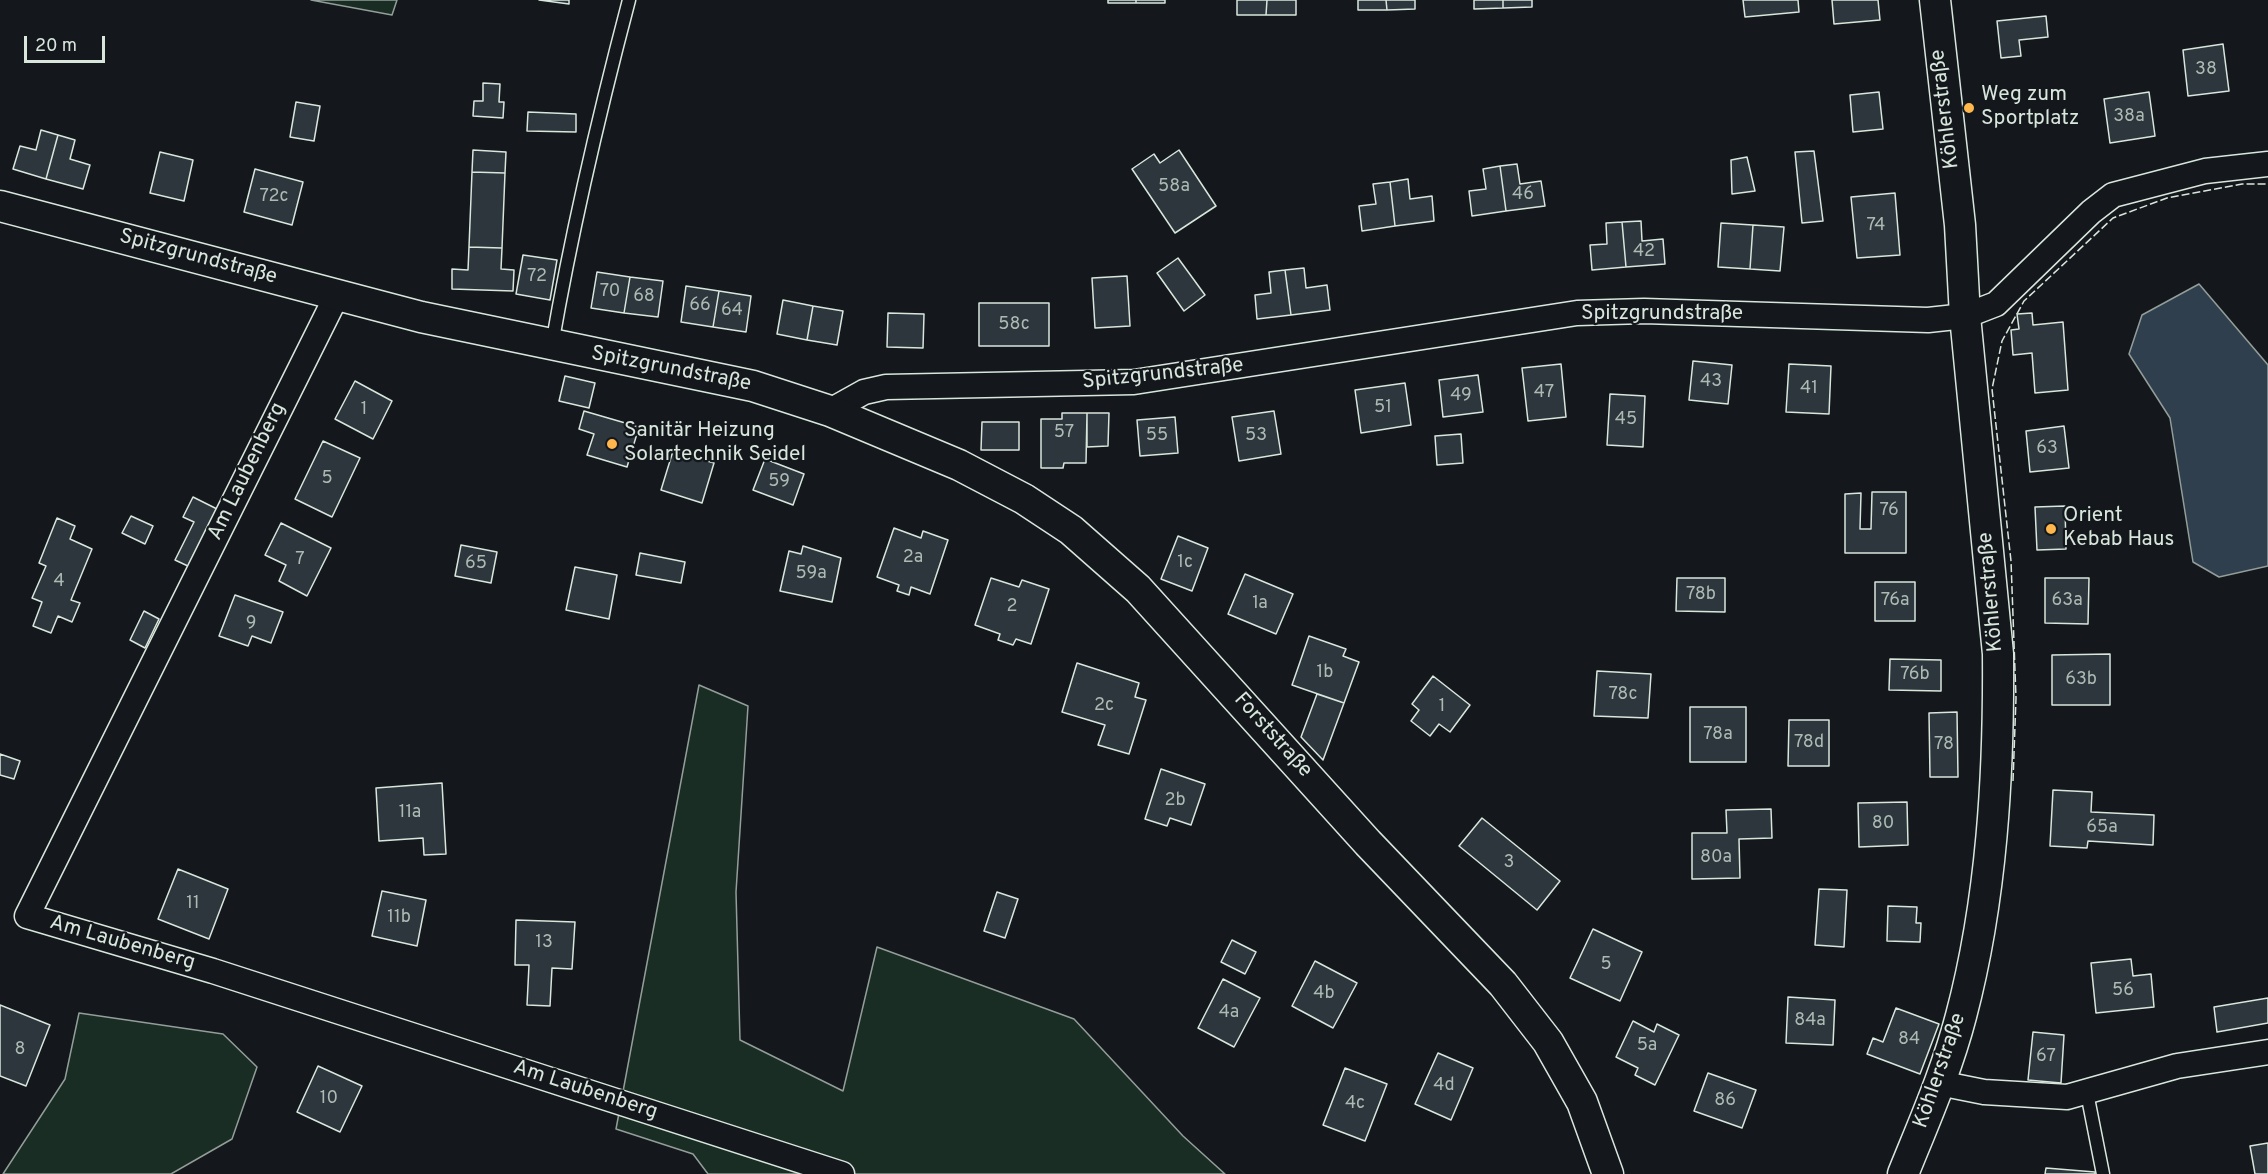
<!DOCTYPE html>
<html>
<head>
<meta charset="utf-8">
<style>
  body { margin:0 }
  #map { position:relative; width:2268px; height:1174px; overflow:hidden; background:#14181c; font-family:Overpass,sans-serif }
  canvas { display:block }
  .scale { position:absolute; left:24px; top:36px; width:81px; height:27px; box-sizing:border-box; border:3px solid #d8e6dc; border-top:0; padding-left:8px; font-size:18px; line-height:21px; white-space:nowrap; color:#d8e6dc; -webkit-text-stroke:4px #14181c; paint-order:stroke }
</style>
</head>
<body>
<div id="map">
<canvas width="2268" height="1174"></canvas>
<div class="scale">20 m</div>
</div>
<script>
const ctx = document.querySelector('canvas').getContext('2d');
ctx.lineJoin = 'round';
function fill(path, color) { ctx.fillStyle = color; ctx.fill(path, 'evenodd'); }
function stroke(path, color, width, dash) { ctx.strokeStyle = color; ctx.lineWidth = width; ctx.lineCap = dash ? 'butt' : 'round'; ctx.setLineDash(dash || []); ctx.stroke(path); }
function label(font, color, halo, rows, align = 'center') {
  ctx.font = font + ' Overpass,sans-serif'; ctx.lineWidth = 4.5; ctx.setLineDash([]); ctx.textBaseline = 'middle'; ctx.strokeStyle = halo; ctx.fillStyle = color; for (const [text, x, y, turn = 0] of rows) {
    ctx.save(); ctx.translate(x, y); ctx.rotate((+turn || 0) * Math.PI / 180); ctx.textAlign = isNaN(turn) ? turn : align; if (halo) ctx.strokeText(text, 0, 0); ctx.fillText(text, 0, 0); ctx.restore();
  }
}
const green = new Path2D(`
  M311,0H397L392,15Z
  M699,685L748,706L736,892L740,1040L843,1091L877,947L1074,1019L1183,1136L1225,1174H708L693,1154L616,1129Z
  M79,1013L223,1034L257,1067L232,1139L171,1174H3L65,1079Z`);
const water = new Path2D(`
  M2199,284L2268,365V566L2219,577L2193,562L2170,418L2129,354L2142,315Z`);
const building = new Path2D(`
  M539,0H569V4Z
  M1108,0H1136V3H1108Z
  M1136,0H1165V3H1136Z
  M1237,0H1267L1266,15H1237Z
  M1267,0H1296V15H1266Z
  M1358,0H1386L1387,10H1358Z
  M1386,0H1415V9L1387,10Z
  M1474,0H1503V8L1474,9Z
  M1503,0H1532V7L1503,8Z
  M1743,0H1798L1799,12L1745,17Z
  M1832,0H1878L1880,20L1834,24Z
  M2046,16L2048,37L2019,40L2021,56L2001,58L1997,21Z
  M2223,44L2229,91L2188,96L2183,50Z
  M483,83L500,84L499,102H504L503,118L473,116L474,101H483Z
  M1879,92L1883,129L1853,132L1850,95Z
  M2149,92L2155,136L2110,143L2104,99Z
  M296,102L320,106L314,141L290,137Z
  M528,112L576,114V132L527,131Z
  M41,130L58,135L46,179L13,169L20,146L36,150Z
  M58,135L75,140L70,159L90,165L83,189L46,179Z
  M473,150L506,152L505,173L472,172Z
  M1179,150L1216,206L1175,233L1132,169L1154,154L1160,163Z
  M1814,151L1823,221L1802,223L1795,152Z
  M160,152L193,160L184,201L150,193Z
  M1747,157L1755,191L1732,194L1731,160Z
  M1517,164L1520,184L1541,181L1545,206L1506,211L1500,166Z
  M1500,166L1506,211L1472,216L1469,191L1486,189L1483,169Z
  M255,169L303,182L292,225L244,212Z
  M472,172L505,173L502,248L469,247Z
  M1408,179L1410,199L1432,196L1434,221L1395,226L1390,182Z
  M1390,182L1395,226L1362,231L1359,206L1376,204L1373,184Z
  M1895,193L1900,255L1857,258L1851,197Z
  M1641,221L1642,241L1663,239L1665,264L1626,267L1622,222Z
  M1622,222L1626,267L1592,270L1590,245L1607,244L1606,223Z
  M1721,223L1753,225L1750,269L1718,267Z
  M1753,225L1784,227L1780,271L1750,269Z
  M469,247L502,248L501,269L514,270L513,291L452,289V269L468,270Z
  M523,255L557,260L550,300L516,294Z
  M1178,258L1205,295L1184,311L1157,273Z
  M1304,268L1306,288L1327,285L1330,310L1291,315L1285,270Z
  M1285,270L1291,315L1257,319L1255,295L1271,293L1269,272Z
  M597,272L630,277L624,313L591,308Z
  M1127,276L1130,326L1095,328L1092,278Z
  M630,277L663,281L658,317L624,313Z
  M686,286L719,291L713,327L681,322Z
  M719,291L751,296L746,332L713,327Z
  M783,300L813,306L807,340L777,334Z
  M979,303H1049V346H979Z
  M813,306L843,311L837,345L807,340Z
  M888,313L924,314L923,348L887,347Z
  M2032,313L2033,325L2063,322L2068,390L2035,393L2032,353L2013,355L2011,330L2019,329L2017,314Z
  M1693,361L1732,365L1728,404L1689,400Z
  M1561,364L1566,417L1528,421L1522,368Z
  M1789,364L1831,366L1829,414L1786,412Z
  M1478,375L1483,412L1443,417L1439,380Z
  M565,376L595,383L589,408L559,401Z
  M355,381L392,401L373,439L335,419Z
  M1405,383L1411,425L1361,433L1355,390Z
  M1610,394L1645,396L1643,447L1607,445Z
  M584,411L639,427L627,467L587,455L594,434L579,429Z
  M1274,411L1281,454L1239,461L1232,417Z
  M1062,413H1087L1086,463H1064L1063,468H1041V419H1062Z
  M1087,413H1109L1108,446L1087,447Z
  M1175,417L1178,453L1140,456L1137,420Z
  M982,422H1019V450H981Z
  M2064,426L2069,468L2030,472L2026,431Z
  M1461,434L1463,463L1437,465L1435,436Z
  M323,441L360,458L332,517L295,499Z
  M673,451L714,463L702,503L661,490Z
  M765,459L804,474L793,505L753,490Z
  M1872,492H1906V553H1845V494L1861,493L1860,529H1871Z
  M193,497L219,510L190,567L175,560L194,522L183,517Z
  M2065,506L2066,549L2037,550L2035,507Z
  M131,516L153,526L145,544L122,533Z
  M57,518L75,526L70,539L92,549L71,600L80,603L72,622L58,616L51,633L33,626L42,602L32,598L46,566L39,563Z
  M281,523L331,548L307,596L279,581L286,565L265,555Z
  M894,528L921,538L923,531L948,540L930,594L911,587L909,595L897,591L899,585L877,577Z
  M1178,536L1208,548L1192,591L1161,579Z
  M461,545L497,552L491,583L455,576Z
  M803,546L841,558L832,602L780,591L789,551L801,554Z
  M640,553L685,562L681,583L636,575Z
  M575,567L617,575L609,619L566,610Z
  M1245,574L1293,594L1276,634L1228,614Z
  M991,578L1019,587L1022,580L1049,589L1031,644L1016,639L1013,645L998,640L1000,634L975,625Z
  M1677,578H1725V612L1676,611Z
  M2045,578H2089L2088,624L2045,623Z
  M1875,582H1915V621H1875Z
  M235,595L283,612L271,643L252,636L248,646L219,636Z
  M144,611L159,619L145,648L130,640Z
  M1309,636L1346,649L1343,656L1359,662L1344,703L1292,685Z
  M2110,654V705H2052V655Z
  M1890,659L1941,660V691L1889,690Z
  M1077,663L1139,683L1135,697L1146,700L1129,754L1098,745L1105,725L1062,712Z
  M1597,671L1651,674L1648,718L1594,716Z
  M1433,676L1470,705L1450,732L1439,724L1430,736L1411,721L1419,710L1412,704Z
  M1317,694L1344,703L1323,760L1301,737Z
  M1690,707H1746V762H1690Z
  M1957,712L1958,777H1930L1929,713Z
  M1789,720H1829V766H1788Z
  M0,754L20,761L14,779L0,775Z
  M1161,769L1205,784L1191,825L1170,818L1167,826L1145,819Z
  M442,783L446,854L424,855L423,838L379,841L376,788Z
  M2053,790L2092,792L2091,812L2154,815L2153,845L2088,841L2087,848L2050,846Z
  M1907,802L1908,845L1859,847L1858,803Z
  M1771,809L1772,838L1739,839L1740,878L1692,879V833H1727L1726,810Z
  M1482,818L1560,881L1537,910L1459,846Z
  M178,869L228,889L209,939L158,919Z
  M1819,889L1847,890L1844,947L1815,945Z
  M382,891L426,900L417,946L372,936Z
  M997,892L1018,899L1005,938L984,931Z
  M1888,906L1917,907L1916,923H1921L1920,942L1887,941Z
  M516,920L575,922L572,969L552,968L550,1006L527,1005L529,965H515Z
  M1593,929L1642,952L1620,1001L1570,978Z
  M1232,940L1256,952L1245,974L1221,962Z
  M2131,959L2133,976L2151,974L2154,1007L2096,1013L2091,963Z
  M1315,961L1357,983L1333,1028L1292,1006Z
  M1223,979L1260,998L1234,1047L1198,1028Z
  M1788,997L1835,1000L1833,1045L1786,1043Z
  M2268,998V1023L2217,1032L2214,1007Z
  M0,1005L50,1025L26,1086L0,1076Z
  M1896,1008L1939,1024L1920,1074L1867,1054L1873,1038L1883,1042Z
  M1633,1021L1654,1032L1657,1024L1679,1035L1655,1085L1635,1075L1638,1068L1616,1057Z
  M2033,1032L2064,1035L2061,1083L2028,1080Z
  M1438,1053L1473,1068L1451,1120L1415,1104Z
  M318,1066L362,1086L340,1132L297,1112Z
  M1345,1068L1387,1084L1365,1141L1323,1125Z
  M1708,1073L1756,1090L1742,1128L1694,1111Z
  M2268,1143V1174H2255L2250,1146Z
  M2046,1168L2095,1172V1174H2045Z`);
const service = new Path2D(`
  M552,345C572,229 599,114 629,0
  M2087,1093L2103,1174`);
const minor = new Path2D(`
  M337,295L27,916L213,971L842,1174
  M830,411L864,392L886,387L1134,382L1577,313L1644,311L1928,320L1965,316L1996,304L2091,212L2113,195L2205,171L2268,164
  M1939,1083L1984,1092L2067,1097L2177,1066L2268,1052`);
const tertiary = new Path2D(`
  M0,206L421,317L753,386L830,411L959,465L1024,499L1071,530L1138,589L1368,843L1503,984L1548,1042L1582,1102L1608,1174
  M1903,1174C1924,1122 1947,1070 1961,1016C1992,899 1999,774 1998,654L1965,316L1960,225L1935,0`);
const fence = new Path2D(`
  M2013,781L2016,698L2011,561L1992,389L2002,341L2024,301L2113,218L2167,198L2242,184H2268`);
const markers = [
  [1969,108,6,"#ffb74d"],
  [612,444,6,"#ffb74d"],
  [2051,529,6,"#ffb74d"]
];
const numberNames = [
  ["38",2206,70],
  ["38a",2129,117],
  ["58a",1174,187],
  ["46",1523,195],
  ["72c",274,197],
  ["74",1876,226],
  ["42",1644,252],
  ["72",537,277],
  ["70",610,292],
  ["68",644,297],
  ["66",700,306],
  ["64",732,311],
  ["58c",1014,325],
  ["43",1711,382],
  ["41",1809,389],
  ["47",1544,393],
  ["49",1461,396],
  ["51",1383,408],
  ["1",364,410],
  ["45",1626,420],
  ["57",1064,433],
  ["55",1157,436],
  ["53",1256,436],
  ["63",2047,449],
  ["5",327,479],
  ["59",779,482],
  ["76",1889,511],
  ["2a",913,558],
  ["7",300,560],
  ["1c",1185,563],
  ["65",476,564],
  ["59a",811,574],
  ["4",59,582],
  ["78b",1701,595],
  ["76a",1895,601],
  ["63a",2067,601],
  ["1a",1260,604],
  ["2",1012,607],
  ["9",251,624],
  ["1b",1325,673],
  ["76b",1915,675],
  ["63b",2081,680],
  ["78c",1623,695],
  ["2c",1104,706],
  ["1",1442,707],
  ["78a",1718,735],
  ["78d",1809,743],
  ["78",1944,745],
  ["2b",1175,801],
  ["11a",410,813],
  ["80",1883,824],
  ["65a",2102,828],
  ["80a",1716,858],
  ["3",1509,863],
  ["11",193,904],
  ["11b",399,918],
  ["13",544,943],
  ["5",1606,965],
  ["56",2123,991],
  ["4b",1324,994],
  ["4a",1229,1013],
  ["84a",1810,1021],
  ["84",1909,1040],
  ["5a",1647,1046],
  ["8",20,1050],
  ["67",2046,1057],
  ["4d",1444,1086],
  ["10",329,1099],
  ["86",1725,1101],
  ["4c",1355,1104]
];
const poiNames = [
  ["Weg zum",1981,96],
  ["Sportplatz",1981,120],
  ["Sanitär Heizung",624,432],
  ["Solartechnik Seidel",624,456],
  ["Orient",2063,517],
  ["Kebab Haus",2063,541]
];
const streetNames = [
  ["Köhlerstraße",1946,109,-97],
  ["Spitzgrundstraße",198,258,15],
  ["Spitzgrundstraße",1662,315],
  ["Spitzgrundstraße",671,370,11],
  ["Spitzgrundstraße",1163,375,-6],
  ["Am Laubenberg",248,472,-64],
  ["Köhlerstraße",1992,592,-95],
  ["Forststraße",1272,736,48],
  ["Am Laubenberg",122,944,16],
  ["Köhlerstraße",1941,1071,-71],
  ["Am Laubenberg",585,1091,18]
];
fill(green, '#1a2d24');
stroke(green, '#939e99', 1.5);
fill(water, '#2f3f4d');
stroke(water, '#939e99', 1.5);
fill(building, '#2c363c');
stroke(building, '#d8e6dc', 1.5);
stroke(service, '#d8e6dc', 15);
stroke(minor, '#d8e6dc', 27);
stroke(tertiary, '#d8e6dc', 33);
stroke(service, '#14181c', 12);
stroke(minor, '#14181c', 24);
stroke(tertiary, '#14181c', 30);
stroke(fence, '#d8e6dc', 1.5, [8, 3]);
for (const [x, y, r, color] of markers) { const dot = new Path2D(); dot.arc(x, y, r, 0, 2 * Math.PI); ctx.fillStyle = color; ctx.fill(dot); stroke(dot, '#14181c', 2); }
label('18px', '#adbab4', null, numberNames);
label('21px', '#d8e6dc', '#14181c', poiNames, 'left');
label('21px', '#d8e6dc', '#14181c', streetNames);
</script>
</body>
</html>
